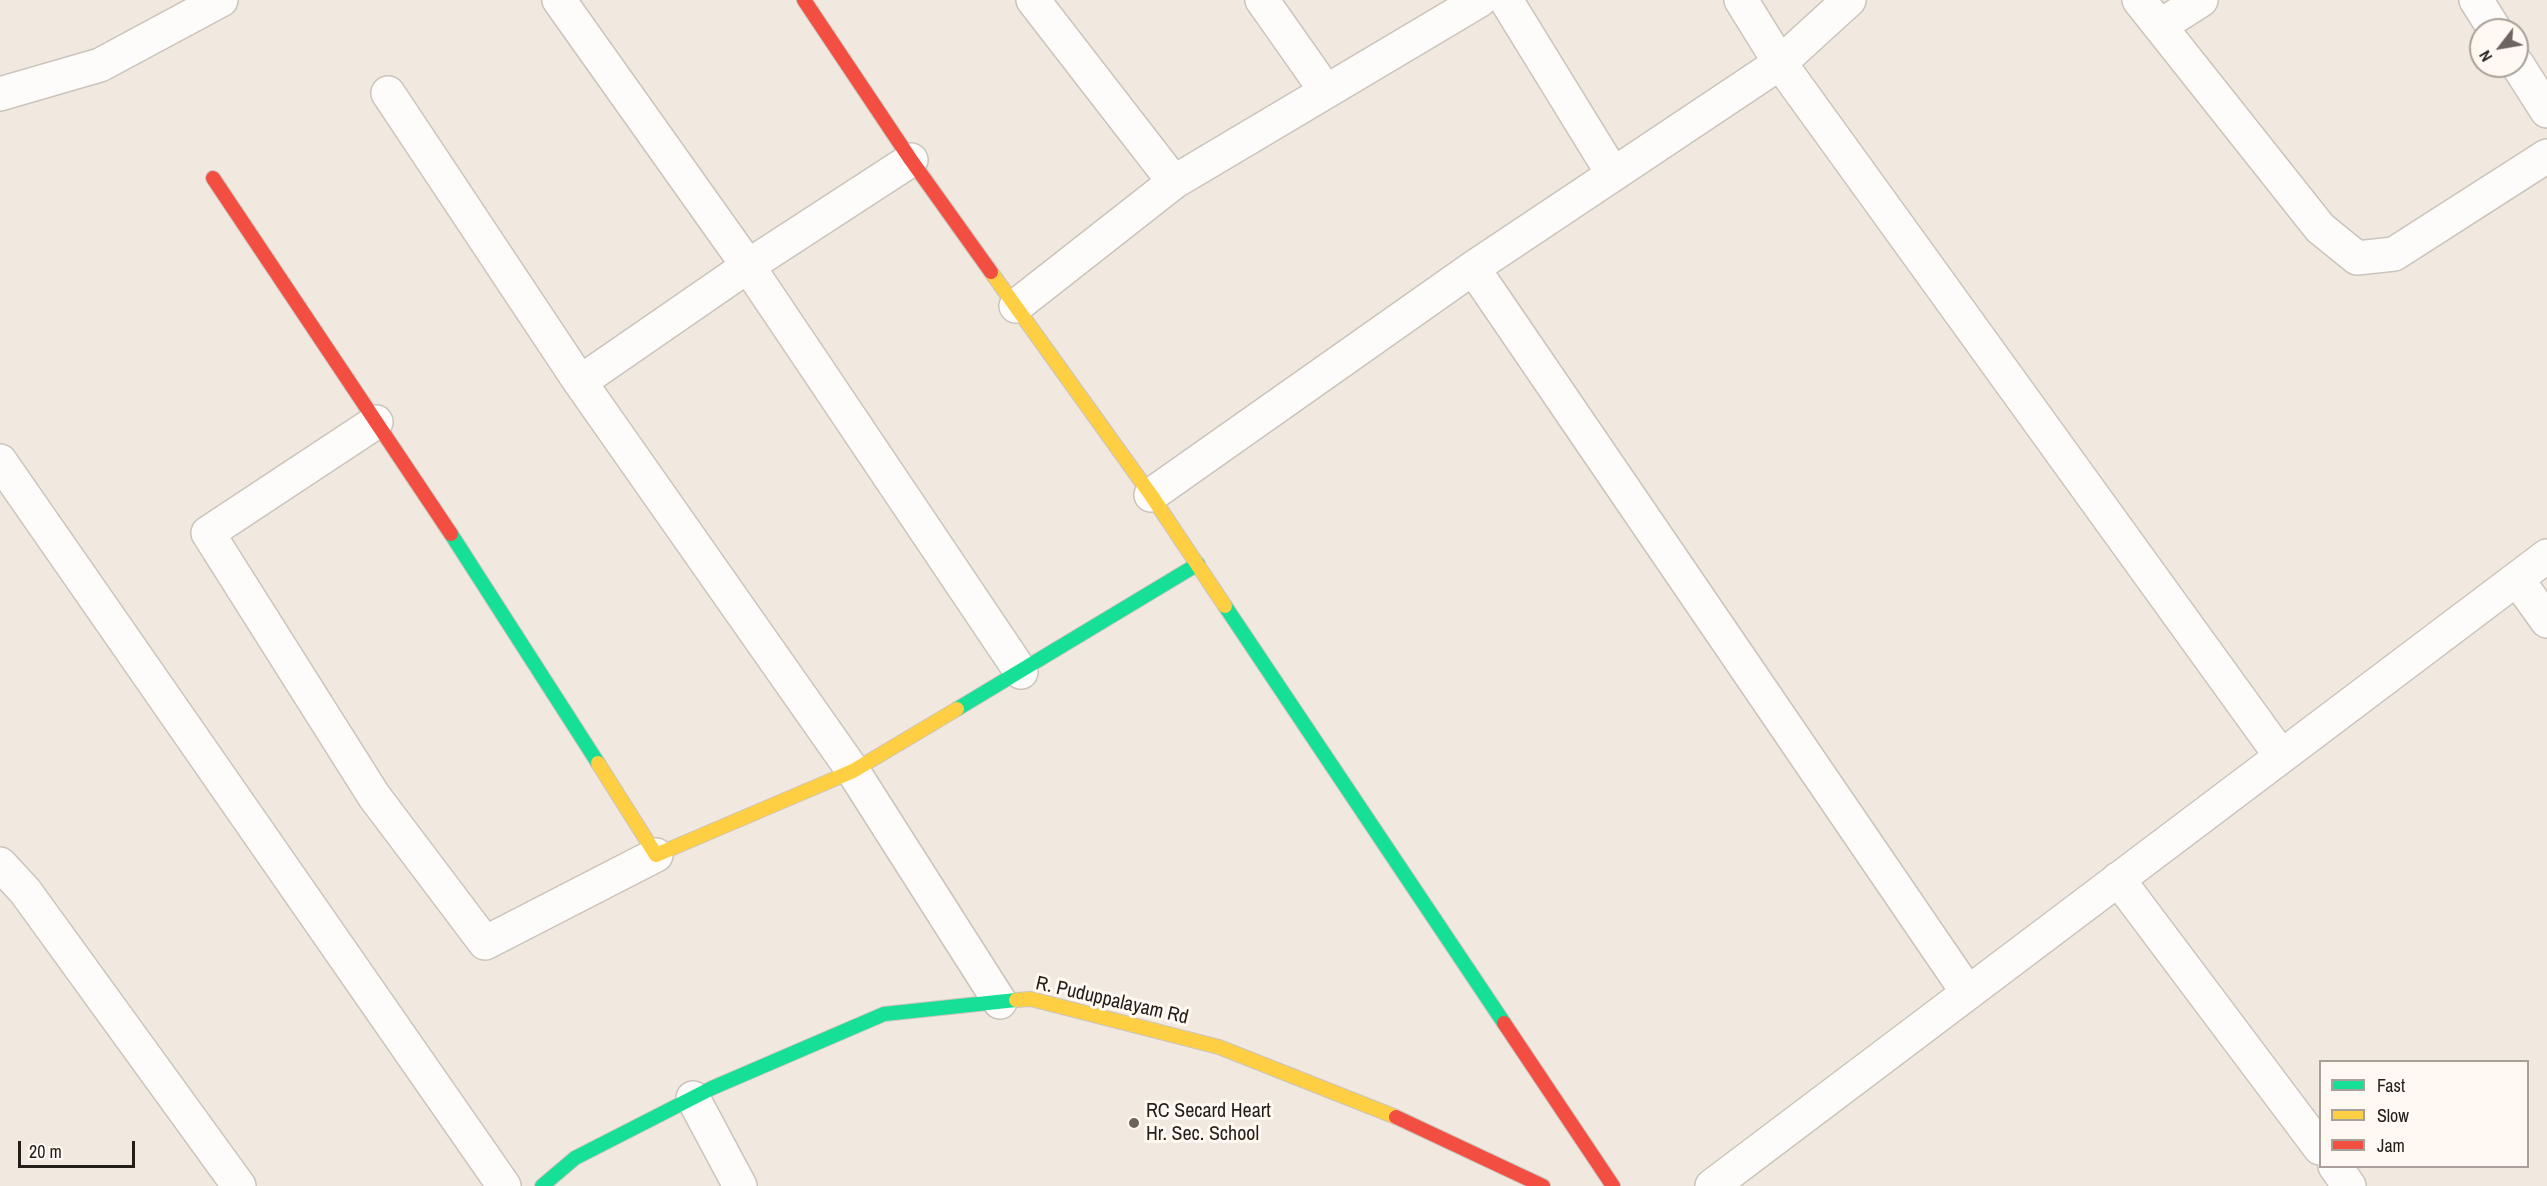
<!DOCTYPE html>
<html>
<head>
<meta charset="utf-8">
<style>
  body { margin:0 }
  #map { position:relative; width:2547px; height:1186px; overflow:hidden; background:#f1e9e0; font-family:"Archivo Narrow",sans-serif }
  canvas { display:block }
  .legend { position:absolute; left:2319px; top:1060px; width:210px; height:108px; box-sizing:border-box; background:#fff9f1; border:2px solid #a7a19a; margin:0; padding:8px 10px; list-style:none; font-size:18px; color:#241e18 }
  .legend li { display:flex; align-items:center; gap:12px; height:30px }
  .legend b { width:30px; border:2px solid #a7a19a }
  .north { position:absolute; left:2469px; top:18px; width:60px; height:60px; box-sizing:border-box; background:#fff9f1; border:2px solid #a7a19a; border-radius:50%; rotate:239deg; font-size:16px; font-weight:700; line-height:24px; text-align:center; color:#241e18 }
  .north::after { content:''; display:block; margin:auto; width:21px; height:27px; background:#6c655e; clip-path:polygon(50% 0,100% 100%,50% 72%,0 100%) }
  .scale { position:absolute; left:18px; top:1141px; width:117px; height:27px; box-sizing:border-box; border:3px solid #241e18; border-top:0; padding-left:8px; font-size:18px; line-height:21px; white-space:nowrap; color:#241e18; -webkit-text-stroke:4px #fff9f1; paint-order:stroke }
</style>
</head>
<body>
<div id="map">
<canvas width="2547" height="1186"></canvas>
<ul class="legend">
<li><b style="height:8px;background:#16e098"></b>Fast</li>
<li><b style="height:8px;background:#ffcf43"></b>Slow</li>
<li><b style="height:8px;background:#f24e42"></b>Jam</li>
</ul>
<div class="north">N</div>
<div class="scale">20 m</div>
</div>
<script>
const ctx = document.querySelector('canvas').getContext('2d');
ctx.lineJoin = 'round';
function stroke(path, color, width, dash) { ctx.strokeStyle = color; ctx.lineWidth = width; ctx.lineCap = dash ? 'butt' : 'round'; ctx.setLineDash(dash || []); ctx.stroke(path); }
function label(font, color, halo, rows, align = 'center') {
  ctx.font = font + ' "Archivo Narrow",sans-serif'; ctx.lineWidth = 6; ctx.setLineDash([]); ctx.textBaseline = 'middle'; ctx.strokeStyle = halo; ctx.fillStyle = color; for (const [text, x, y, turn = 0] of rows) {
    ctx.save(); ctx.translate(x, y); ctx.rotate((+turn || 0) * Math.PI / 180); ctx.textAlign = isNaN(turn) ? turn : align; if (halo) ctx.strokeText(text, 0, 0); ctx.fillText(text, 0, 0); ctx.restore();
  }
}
const street = new Path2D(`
  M559,0L748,266L1021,672
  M1033,0L1174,182
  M1262,0L1326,91
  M1506,0L1613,174
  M1849,0L1780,63L2281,756
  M2139,0L2320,228L2357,258L2394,254L2547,156
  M2476,0L2495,30
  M2160,26L2201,0
  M2517,64L2547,111
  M388,93L580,382L853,771L1000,1002
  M0,94L100,65L221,0
  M1473,268L1780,63L1741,0
  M1016,306L1174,182L1480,0
  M580,382L748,266L911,160
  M376,422L208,533L374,796L485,943L656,855
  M0,461L504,1186
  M1151,495L1473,268L1968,993
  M2517,579L2547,621
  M0,864L25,891L239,1186
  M2118,879L2320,1148
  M693,1098L740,1186
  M2335,1166L2349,1186
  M1712,1186L2547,556`);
const fast = new Path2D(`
  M451,534L598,763
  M1225,606L1504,1023
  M957,709L1198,564
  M542,1186L575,1158L712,1088L884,1014L1016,1000`);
const slow = new Path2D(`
  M991,272L1151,495L1225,606
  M598,763L656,855L853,771L957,709
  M1016,1000L1031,999L1219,1047L1396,1117`);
const jam = new Path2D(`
  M804,0L911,160L991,272
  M213,178L451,534
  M1504,1023L1613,1186
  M1396,1117L1543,1186`);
const markers = [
  [1134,1123,6,"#6c655e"]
];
const streetNames = [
  ["R. Puduppalayam Rd",1112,1001,13]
];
const poiNames = [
  ["RC Secard Heart",1146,1112],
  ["Hr. Sec. School",1146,1135]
];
stroke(street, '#cbc4bc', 36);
stroke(fast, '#cbc4bc', 16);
stroke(slow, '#cbc4bc', 16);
stroke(jam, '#cbc4bc', 16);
stroke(street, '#fdfcfa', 33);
stroke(fast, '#16e098', 14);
stroke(slow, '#ffcf43', 14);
stroke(jam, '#f24e42', 14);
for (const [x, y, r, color] of markers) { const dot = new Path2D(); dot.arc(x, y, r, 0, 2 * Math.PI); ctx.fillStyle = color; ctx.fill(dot); stroke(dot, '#fff9f1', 2); }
label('20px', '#241e18', '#fff9f1', streetNames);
label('20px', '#241e18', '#fff9f1', poiNames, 'left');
</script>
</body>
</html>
